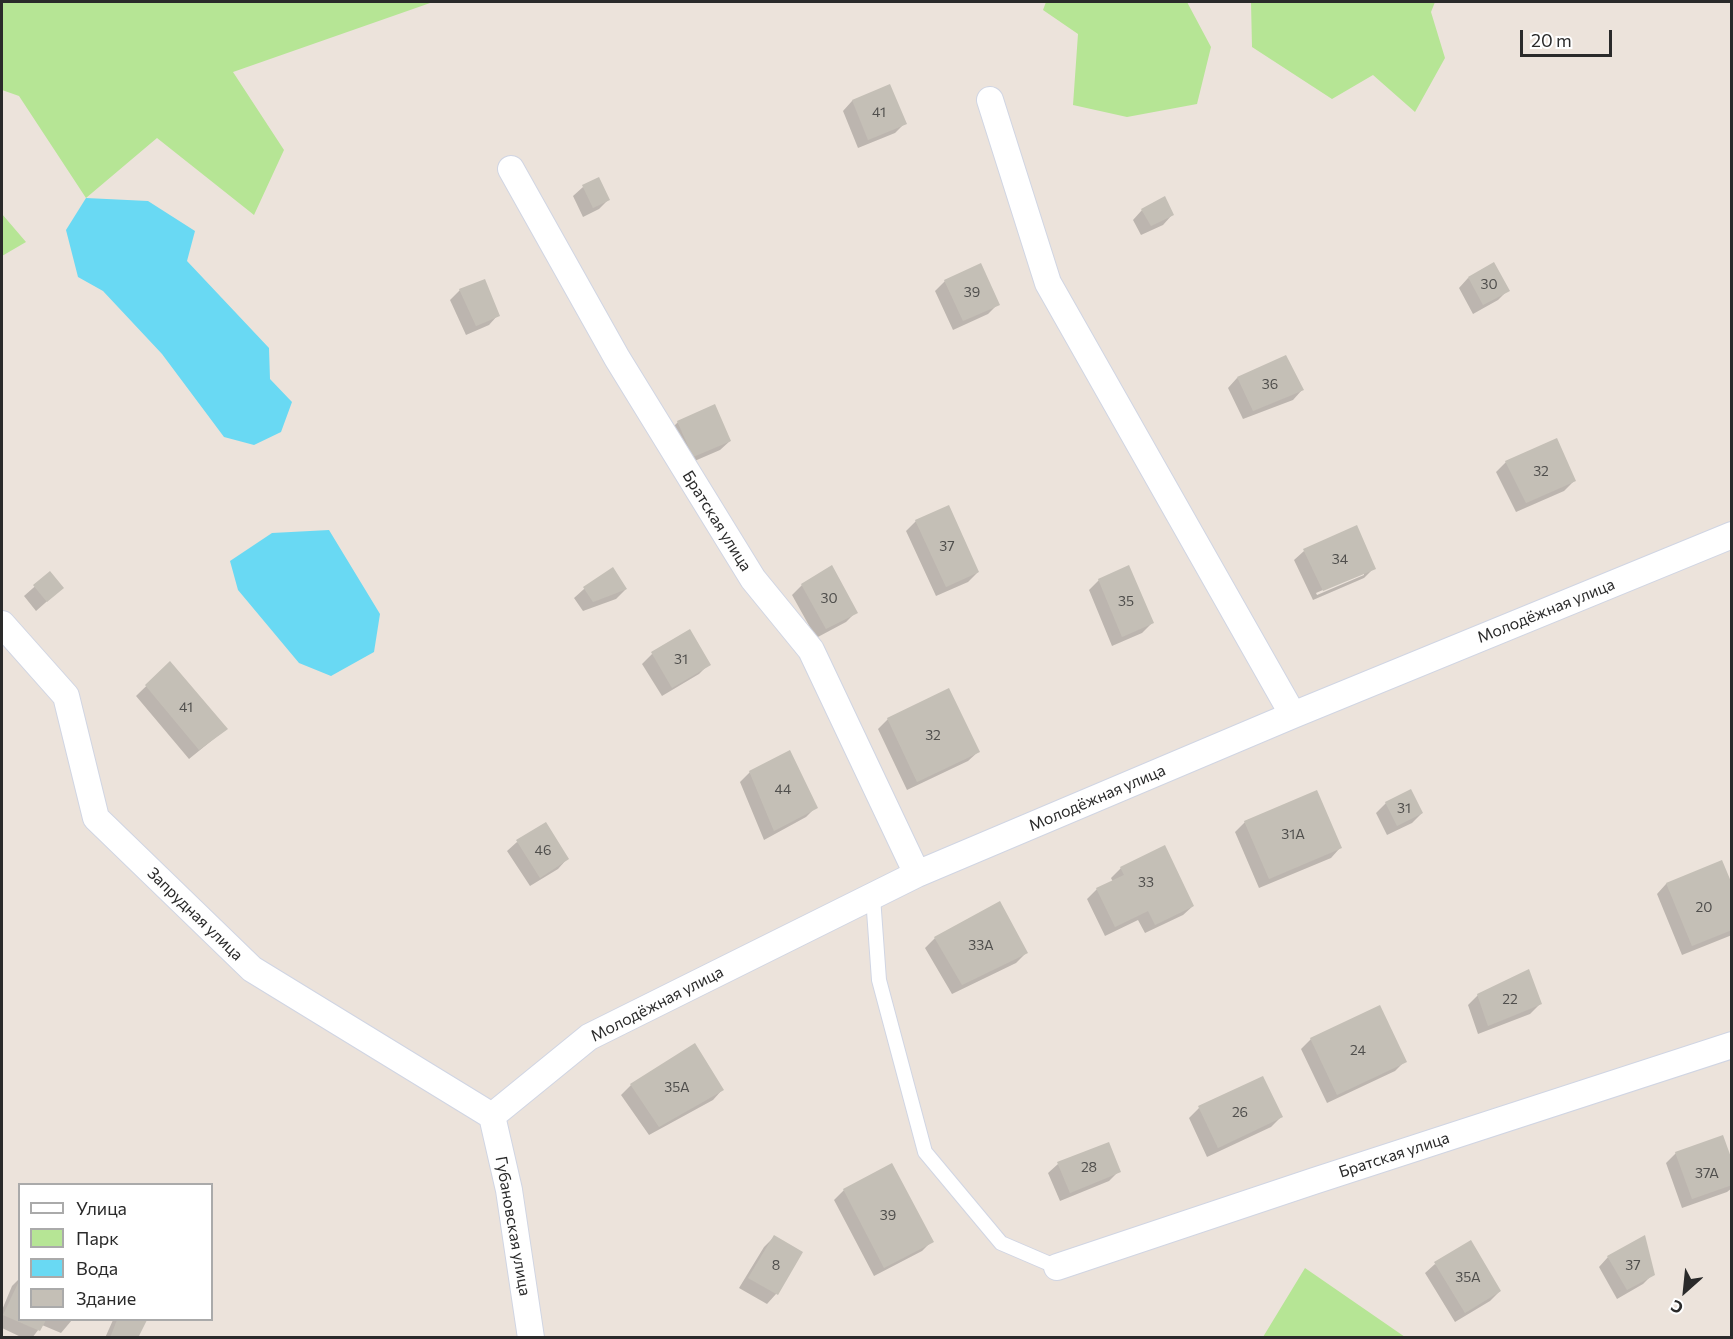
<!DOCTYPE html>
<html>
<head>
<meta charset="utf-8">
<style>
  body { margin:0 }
  #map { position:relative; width:1733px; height:1339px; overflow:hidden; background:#ece3db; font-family:Commissioner,sans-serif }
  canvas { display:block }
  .frame { position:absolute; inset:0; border:3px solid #2a2a2a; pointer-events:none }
  .legend { position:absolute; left:18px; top:1183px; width:195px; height:138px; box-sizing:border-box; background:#fff; border:2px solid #aaa; margin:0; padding:8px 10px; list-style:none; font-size:18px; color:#2a2a2a }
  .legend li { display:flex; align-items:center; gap:12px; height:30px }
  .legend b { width:30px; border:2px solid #aaa }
  .north { position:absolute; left:1655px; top:1261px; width:60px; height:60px; -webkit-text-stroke:4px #fff; paint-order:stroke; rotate:207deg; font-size:16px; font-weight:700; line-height:24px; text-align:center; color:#2a2a2a }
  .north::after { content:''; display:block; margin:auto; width:21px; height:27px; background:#2a2a2a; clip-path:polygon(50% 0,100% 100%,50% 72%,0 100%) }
  .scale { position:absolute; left:1520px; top:30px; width:92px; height:27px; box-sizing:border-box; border:3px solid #2a2a2a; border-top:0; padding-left:8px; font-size:18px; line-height:21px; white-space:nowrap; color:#2a2a2a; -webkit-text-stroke:4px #fff; paint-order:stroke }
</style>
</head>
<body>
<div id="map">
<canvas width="1733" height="1339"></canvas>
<div class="frame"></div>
<ul class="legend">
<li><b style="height:8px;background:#fff"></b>Улица</li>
<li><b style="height:16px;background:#b6e595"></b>Парк</li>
<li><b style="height:16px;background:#69d9f3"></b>Вода</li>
<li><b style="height:16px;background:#c4bfb6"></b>Здание</li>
</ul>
<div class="north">С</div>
<div class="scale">20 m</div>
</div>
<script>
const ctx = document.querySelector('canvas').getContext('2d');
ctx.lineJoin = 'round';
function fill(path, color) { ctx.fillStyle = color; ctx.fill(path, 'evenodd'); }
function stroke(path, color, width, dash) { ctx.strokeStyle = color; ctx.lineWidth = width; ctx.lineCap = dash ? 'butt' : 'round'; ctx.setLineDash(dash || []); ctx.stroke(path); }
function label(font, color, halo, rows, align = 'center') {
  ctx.font = font + ' Commissioner,sans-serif'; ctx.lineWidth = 4.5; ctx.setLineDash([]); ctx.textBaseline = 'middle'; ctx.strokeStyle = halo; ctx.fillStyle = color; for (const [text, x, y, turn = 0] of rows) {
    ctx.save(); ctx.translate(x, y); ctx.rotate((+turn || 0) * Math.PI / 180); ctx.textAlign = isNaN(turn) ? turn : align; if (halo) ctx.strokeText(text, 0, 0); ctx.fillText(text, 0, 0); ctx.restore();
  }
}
const green = new Path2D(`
  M2,2H433L233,72L284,150L254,215L157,138L86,198L19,96L2,90Z
  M1046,2H1187L1211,47L1197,104L1127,117L1073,105L1078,34L1043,10Z
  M1251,2H1435L1431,12L1445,58L1415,112L1373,75L1332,99L1252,47Z
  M2,214L26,242L2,256Z
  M1305,1268L1405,1337H1263Z`);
const water = new Path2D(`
  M86,198L148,201L195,231L187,261L269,348L270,379L292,402L281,432L254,445L224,437L162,354L103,291L78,277L66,230Z
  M329,530L380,614L374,652L331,676L299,663L238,590L230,561L272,533Z`);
const shadow = new Path2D(`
  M889,86L905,123L895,133L858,148L843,111L852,101Z
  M583,187L609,199L599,209L583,217L573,196Z
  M1142,210L1172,215L1163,225L1141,235L1133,220Z
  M1468,278L1508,290L1498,300L1473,314L1459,288Z
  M945,281L998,304L988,314L953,330L935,291Z
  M460,290L498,315L489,325L466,335L450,300Z
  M1237,378L1302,390L1293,400L1243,419L1228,388Z
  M678,422L730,441L720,450L683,466L668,432Z
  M1506,462L1574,481L1564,491L1516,512L1496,472Z
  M916,521L978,572L968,582L936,596L906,531Z
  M1304,551L1374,568L1364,578L1313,600L1294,560ZM1364,572V575L1317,595L1316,593Z
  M612,569L626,589L616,599L583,611L574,598L584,589Z
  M50,573L62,588L36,611L24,596Z
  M1099,580L1152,623L1142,633L1112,646L1089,590Z
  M802,585L856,612L846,622L816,638L792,595Z
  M652,654L709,664L699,674L662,696L642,664Z
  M170,663L226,729L189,759L136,696Z
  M949,690L978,752L968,761L907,790L878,729L888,719Z
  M750,772L816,807L806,817L764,840L740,782Z
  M1386,803L1422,813L1412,823L1387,835L1376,813Z
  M1245,822L1340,848L1331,858L1259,888L1235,832Z
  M517,842L567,859L558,869L530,886L507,851Z
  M1721,862L1732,888V935L1682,955L1657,894L1666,884Z
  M1121,868L1193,906L1183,915L1145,933L1138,920L1105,936L1087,899L1097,889L1113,882L1111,878Z
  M935,938L1026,953L1016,963L952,994L925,948Z
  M1478,995L1540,1004L1530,1014L1478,1034L1468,1005Z
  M1311,1039L1405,1061L1395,1071L1327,1103L1301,1049Z
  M695,1045L722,1090L713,1100L649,1135L621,1095L631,1085Z
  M1262,1078L1281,1117L1271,1127L1207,1157L1189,1118L1199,1108Z
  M1676,1153L1732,1165V1188L1727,1192L1682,1208L1666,1163Z
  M1058,1164L1119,1171L1109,1181L1060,1201L1048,1173Z
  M844,1190L932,1241L922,1251L874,1276L834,1200Z
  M774,1237L801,1253L776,1294L767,1304L739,1288L764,1247Z
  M1608,1257L1653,1274L1643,1284L1617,1299L1599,1267Z
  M1435,1264L1500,1291L1490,1301L1455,1322L1425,1273Z
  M20,1278V1320H72L61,1333L42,1325L32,1338H23L2,1328V1310L12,1286Z
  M113,1320H142L144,1321L137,1338H105Z`);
const building = new Path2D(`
  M890,84L907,124L868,140L852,100Z
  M599,177L610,200L593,208L582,185Z
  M1165,196L1174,215L1151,226L1141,209Z
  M1494,262L1510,291L1483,305L1468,277Z
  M981,263L1000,305L963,321L944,280Z
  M485,279L500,316L476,326L459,289Z
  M1286,355L1304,390L1253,411L1237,377Z
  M715,404L731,441L693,457L677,421Z
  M1557,438L1576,481L1526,503L1505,461Z
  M949,505L979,572L946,587L915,520Z
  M1357,525L1376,569L1323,591L1303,549Z
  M832,565L858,613L826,629L801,584Z
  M1129,565L1154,623L1122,637L1098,579Z
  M613,567L627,589L593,602L583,587Z
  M50,571L64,588L47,602L33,585Z
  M690,629L711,665L672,688L651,652Z
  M170,661L228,729L199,750L145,685Z
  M949,688L980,752L917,782L887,718Z
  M790,750L818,808L774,831L749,771Z
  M1411,789L1423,813L1397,826L1385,802Z
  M1317,790L1342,848L1269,879L1244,821Z
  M546,822L569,859L540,878L516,840Z
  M1165,845L1194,906L1155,925L1148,911L1115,927L1096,888L1124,875L1120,867Z
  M1722,860L1732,884V930L1692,946L1666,883Z
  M1000,901L1028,953L962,985L934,937Z
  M1529,969L1542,1004L1488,1026L1477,994Z
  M1380,1005L1407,1062L1337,1095L1310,1038Z
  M695,1043L724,1090L659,1127L630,1084Z
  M1263,1076L1283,1117L1218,1148L1198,1106Z
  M1723,1135L1732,1160V1185L1692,1199L1675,1152Z
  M1109,1142L1121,1172L1070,1193L1057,1162Z
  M892,1163L934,1242L884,1268L843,1189Z
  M774,1235L803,1252L778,1295L748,1278Z
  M1645,1235L1655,1275L1627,1290L1607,1256Z
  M1471,1240L1501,1291L1465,1313L1434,1262Z
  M20,1279V1320H46L40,1331L3,1315Z
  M117,1320H147L138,1338H110Z`);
const lane = new Path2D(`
  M873,897L879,980L925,1152L1001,1243L1057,1267`);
const street = new Path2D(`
  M990,100L1048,283L1293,715
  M511,169L617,358L753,579L811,650L917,874
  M2,624L66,696L96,818L252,969L492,1116
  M492,1116L589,1037L917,874L1293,715L1732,535
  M492,1116L509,1190L531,1338
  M1057,1267L1314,1181L1732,1045`);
const numberNames = [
  ["41",879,112],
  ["30",1489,284],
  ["39",972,292],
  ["36",1270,384],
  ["32",1541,471],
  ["37",947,546],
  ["34",1340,559],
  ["30",829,598],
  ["35",1126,601],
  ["31",681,659],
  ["41",186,707],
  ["32",933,735],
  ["44",783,789],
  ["31",1404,808],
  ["31А",1293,834],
  ["46",543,850],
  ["33",1146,882],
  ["20",1704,907],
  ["33А",981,945],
  ["22",1510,999],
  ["24",1358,1050],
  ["35А",677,1087],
  ["26",1240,1112],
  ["28",1089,1167],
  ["37А",1707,1173],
  ["39",888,1215],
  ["8",776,1265],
  ["37",1633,1265],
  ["35А",1468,1277]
];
const streetNames = [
  ["Братская улица",717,521,58],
  ["Молодёжная улица",1546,611,-22],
  ["Молодёжная улица",1097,798,-23],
  ["Запрудная улица",195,914,44],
  ["Молодёжная улица",657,1004,-27],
  ["Братская улица",1394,1155,-18],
  ["Губановская улица",513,1226,80]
];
fill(green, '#b6e595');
fill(water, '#69d9f3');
fill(shadow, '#0003');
fill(building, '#c4bfb6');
stroke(lane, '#d0d5e3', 16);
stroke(street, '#d0d5e3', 28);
stroke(lane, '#fff', 14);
stroke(street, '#fff', 26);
label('14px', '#504f4d', null, numberNames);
label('16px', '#2a2a2a', '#fff', streetNames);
</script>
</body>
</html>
